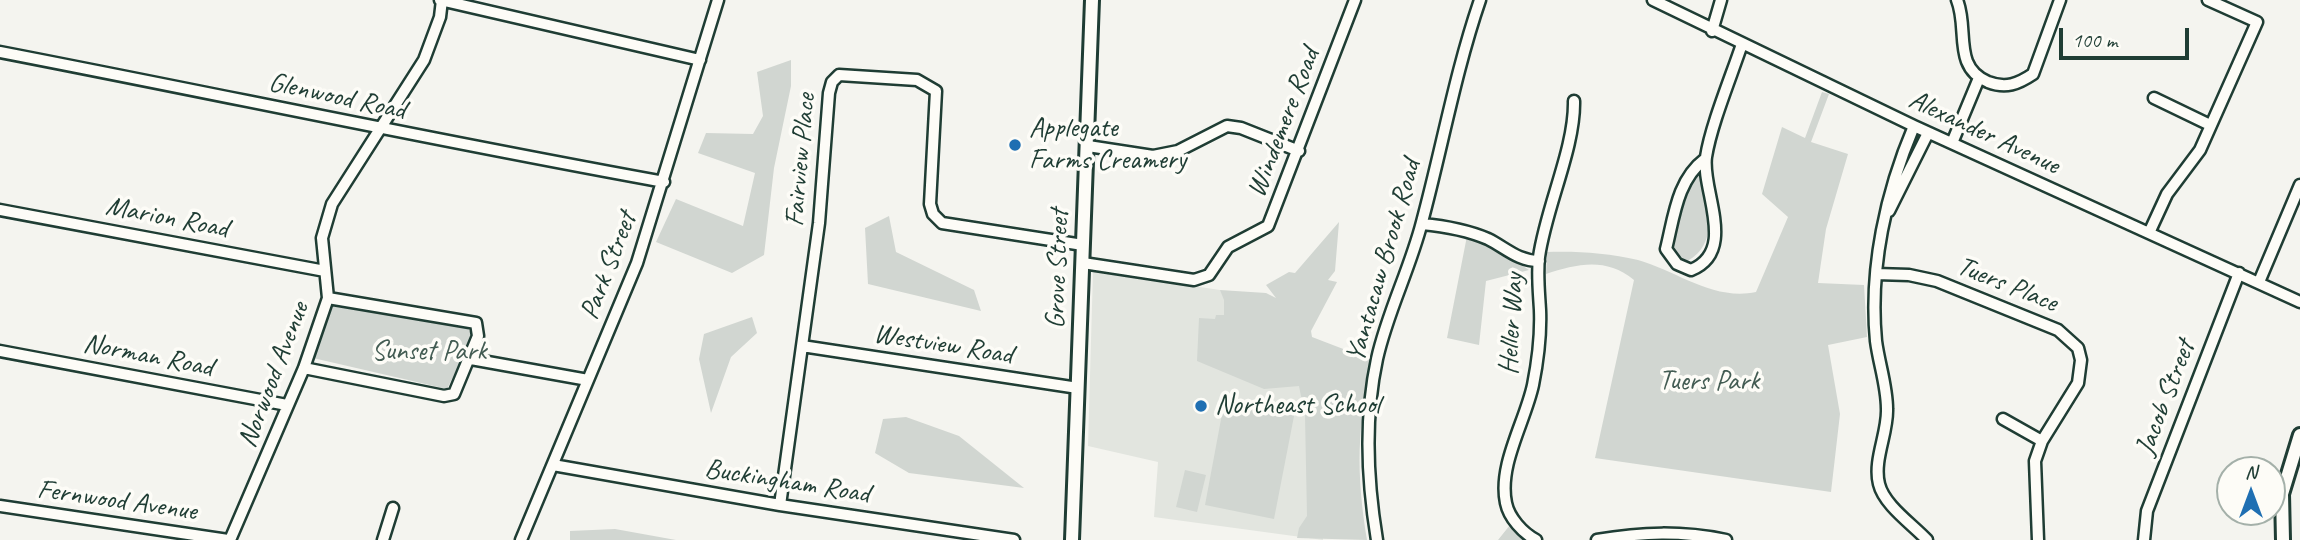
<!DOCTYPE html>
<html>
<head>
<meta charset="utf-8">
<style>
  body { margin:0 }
  #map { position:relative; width:2300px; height:540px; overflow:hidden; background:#f4f4ef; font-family:Caveat,sans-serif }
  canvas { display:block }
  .north { position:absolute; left:2216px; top:456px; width:70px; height:70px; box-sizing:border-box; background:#fdfcf7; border:2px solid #a4b0a9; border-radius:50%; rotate:0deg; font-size:19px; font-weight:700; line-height:28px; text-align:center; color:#1f3d34 }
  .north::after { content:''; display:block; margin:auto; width:24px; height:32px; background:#1f6fb2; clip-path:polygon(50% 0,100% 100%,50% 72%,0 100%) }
  .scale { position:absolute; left:2059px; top:28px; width:130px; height:32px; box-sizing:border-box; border:4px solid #1f3d34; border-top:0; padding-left:9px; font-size:21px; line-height:24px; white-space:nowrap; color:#1f3d34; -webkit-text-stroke:5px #fdfcf7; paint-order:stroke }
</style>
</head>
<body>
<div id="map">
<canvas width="2300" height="540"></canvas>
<div class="north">N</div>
<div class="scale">100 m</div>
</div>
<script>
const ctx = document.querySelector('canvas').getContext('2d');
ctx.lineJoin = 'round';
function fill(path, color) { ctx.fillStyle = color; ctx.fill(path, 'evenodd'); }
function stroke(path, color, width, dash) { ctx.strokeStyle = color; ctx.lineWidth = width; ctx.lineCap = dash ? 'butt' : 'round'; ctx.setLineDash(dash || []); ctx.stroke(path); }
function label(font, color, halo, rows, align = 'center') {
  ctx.font = font + ' Caveat,sans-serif'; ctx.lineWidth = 7; ctx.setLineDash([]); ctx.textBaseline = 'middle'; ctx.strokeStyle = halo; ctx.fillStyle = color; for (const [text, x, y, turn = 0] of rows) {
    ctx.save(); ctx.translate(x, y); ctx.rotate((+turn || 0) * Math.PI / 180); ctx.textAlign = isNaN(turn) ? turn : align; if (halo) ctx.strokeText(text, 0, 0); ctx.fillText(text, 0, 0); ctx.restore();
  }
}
const built = new Path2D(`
  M1093,271L1220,290L1311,378L1323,540L1154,517L1158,462L1088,446Z`);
const green = new Path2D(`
  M791,60V86L774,168L764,255L732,273L656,242L676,199L743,226L755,173L698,153L706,133L753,134L763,116L757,72Z
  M1822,92L1829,94L1811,142L1848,154L1826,229L1818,283L1864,285L1867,337L1828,345L1840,414L1831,492L1595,458L1634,280C1606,257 1577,264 1546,274L1547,252C1577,251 1608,253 1638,260C1677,271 1713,301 1756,292L1788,217L1762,194L1782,127L1805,138Z
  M1697,170L1703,171C1709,200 1720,245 1687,261L1675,257L1671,250L1683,203Z
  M889,216L896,252L974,290L981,311L868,284L865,228Z
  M1339,222L1335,271L1328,280L1337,282L1311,331L1312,337L1372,360C1357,427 1356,473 1367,540L1297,538L1299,528L1307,516L1305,416L1299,386L1264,389L1197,361L1199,318L1215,319L1216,315H1224V300L1220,290L1266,293L1276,298L1266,285L1289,272L1295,273Z
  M1467,236L1497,249L1529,270L1486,281L1479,345L1447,338Z
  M330,303L466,326L473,336L447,389L313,358Z
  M752,317L757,333L731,357L711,413L699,359L704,334Z
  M1225,398L1295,411L1274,519L1205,505Z
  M906,417L959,436L1024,488L909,473L875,453L883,419Z
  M1185,470L1206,475L1197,512L1176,507Z
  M1510,525L1525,540H1498Z
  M615,529L676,540H570V531Z`);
const minor = new Path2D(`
  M440,0L700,60
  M1653,0L1914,126L2300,302
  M1957,0C1969,29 1952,67 1988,82C2006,89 2018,84 2033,74L2060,0
  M1712,31L1721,0
  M0,52C222,95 442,142 664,182
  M2154,98L2210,125
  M1914,126C1886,192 1869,268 1876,341C1879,364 1887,386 1887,409C1888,433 1873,460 1879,484C1884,505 1912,524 1927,540
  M1952,143L1979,78
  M1088,146L1153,156L1178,151L1227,126L1241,128L1299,151
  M1705,159C1677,180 1674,217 1666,249L1677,264L1691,270C1738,251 1701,190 1706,157C1711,125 1731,77 1742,44
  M0,210L325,271
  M1889,211L1928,133
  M1422,224C1444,226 1467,230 1488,239C1506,248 1518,261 1539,261
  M2149,233L2167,194L2200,150L2257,22L2208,0
  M1083,263L1194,280L1209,275L1228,247L1268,226L1355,0
  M1876,274L1909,275L1937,281L2058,330L2078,348L2081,360L2078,383L2042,441L2035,461L2038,540
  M2259,282L2300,185
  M802,346L1078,388
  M0,351L287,405
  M471,359L588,380
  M304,368L444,396L454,394L478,336L476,323L328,298
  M2003,419L2042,441
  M553,465L780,505L1014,540
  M780,505L819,223L829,93L832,82L839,75L917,80L936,91L930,204L933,214L942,223L1083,245
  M0,506L228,540
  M230,540L304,368L328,298L322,238L332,204L424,60L440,17L442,0
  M383,540L393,508
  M521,540L637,263L718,0
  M1377,540C1367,480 1364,419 1377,359C1387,313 1410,269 1422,222C1442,148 1455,73 1480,0
  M1536,540C1523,533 1509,518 1506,503C1498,465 1525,422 1533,385C1538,360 1541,335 1540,310C1539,292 1537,275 1539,257C1546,207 1575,148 1574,101
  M1597,540C1642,532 1682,531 1726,540
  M2144,540L2147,511L2239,273`);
const major = new Path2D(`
  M1072,540L1092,0
  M2283,540L2282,494L2300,435`);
const markers = [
  [1015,145,7,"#1f6fb2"],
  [1201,406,7,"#1f6fb2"]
];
const streetNames = [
  ["Glenwood Road",337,97,12],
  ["Windemere Road",1284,123,-69],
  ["Alexander Avenue",1984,133,25],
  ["Fairview Place",801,160,-85],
  ["Marion Road",167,218,11],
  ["Yantacaw Brook Road",1384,261,-74],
  ["Park Street",609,266,-69],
  ["Grove Street",1058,269,-88],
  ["Tuers Place",2007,285,22],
  ["Heller Way",1512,324,-87],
  ["Westview Road",943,345,9],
  ["Norman Road",148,356,11],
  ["Norwood Avenue",274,375,-69],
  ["Jacob Street",2166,398,-69],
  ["Buckingham Road",787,482,9],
  ["Fernwood Avenue",117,501,8]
];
const poiNames = [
  ["Applegate",1029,129],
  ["Farms Creamery",1029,161],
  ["Northeast School",1215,406]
];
const parkNames = [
  ["Sunset Park",429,352],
  ["Tuers Park",1709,382]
];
fill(built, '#e2e5df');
fill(green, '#d1d6d1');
stroke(minor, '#1f3d34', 15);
stroke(major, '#1f3d34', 18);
stroke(minor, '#fdfcf7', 10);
stroke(major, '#fdfcf7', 12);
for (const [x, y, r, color] of markers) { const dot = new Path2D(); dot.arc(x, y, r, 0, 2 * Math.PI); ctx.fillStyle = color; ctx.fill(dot); stroke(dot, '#fdfcf7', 2.5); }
label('28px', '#1f3d34', '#fdfcf7', streetNames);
label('28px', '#1f3d34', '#fdfcf7', poiNames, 'left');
label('28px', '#435c53', '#fdfcf7', parkNames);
</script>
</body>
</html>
